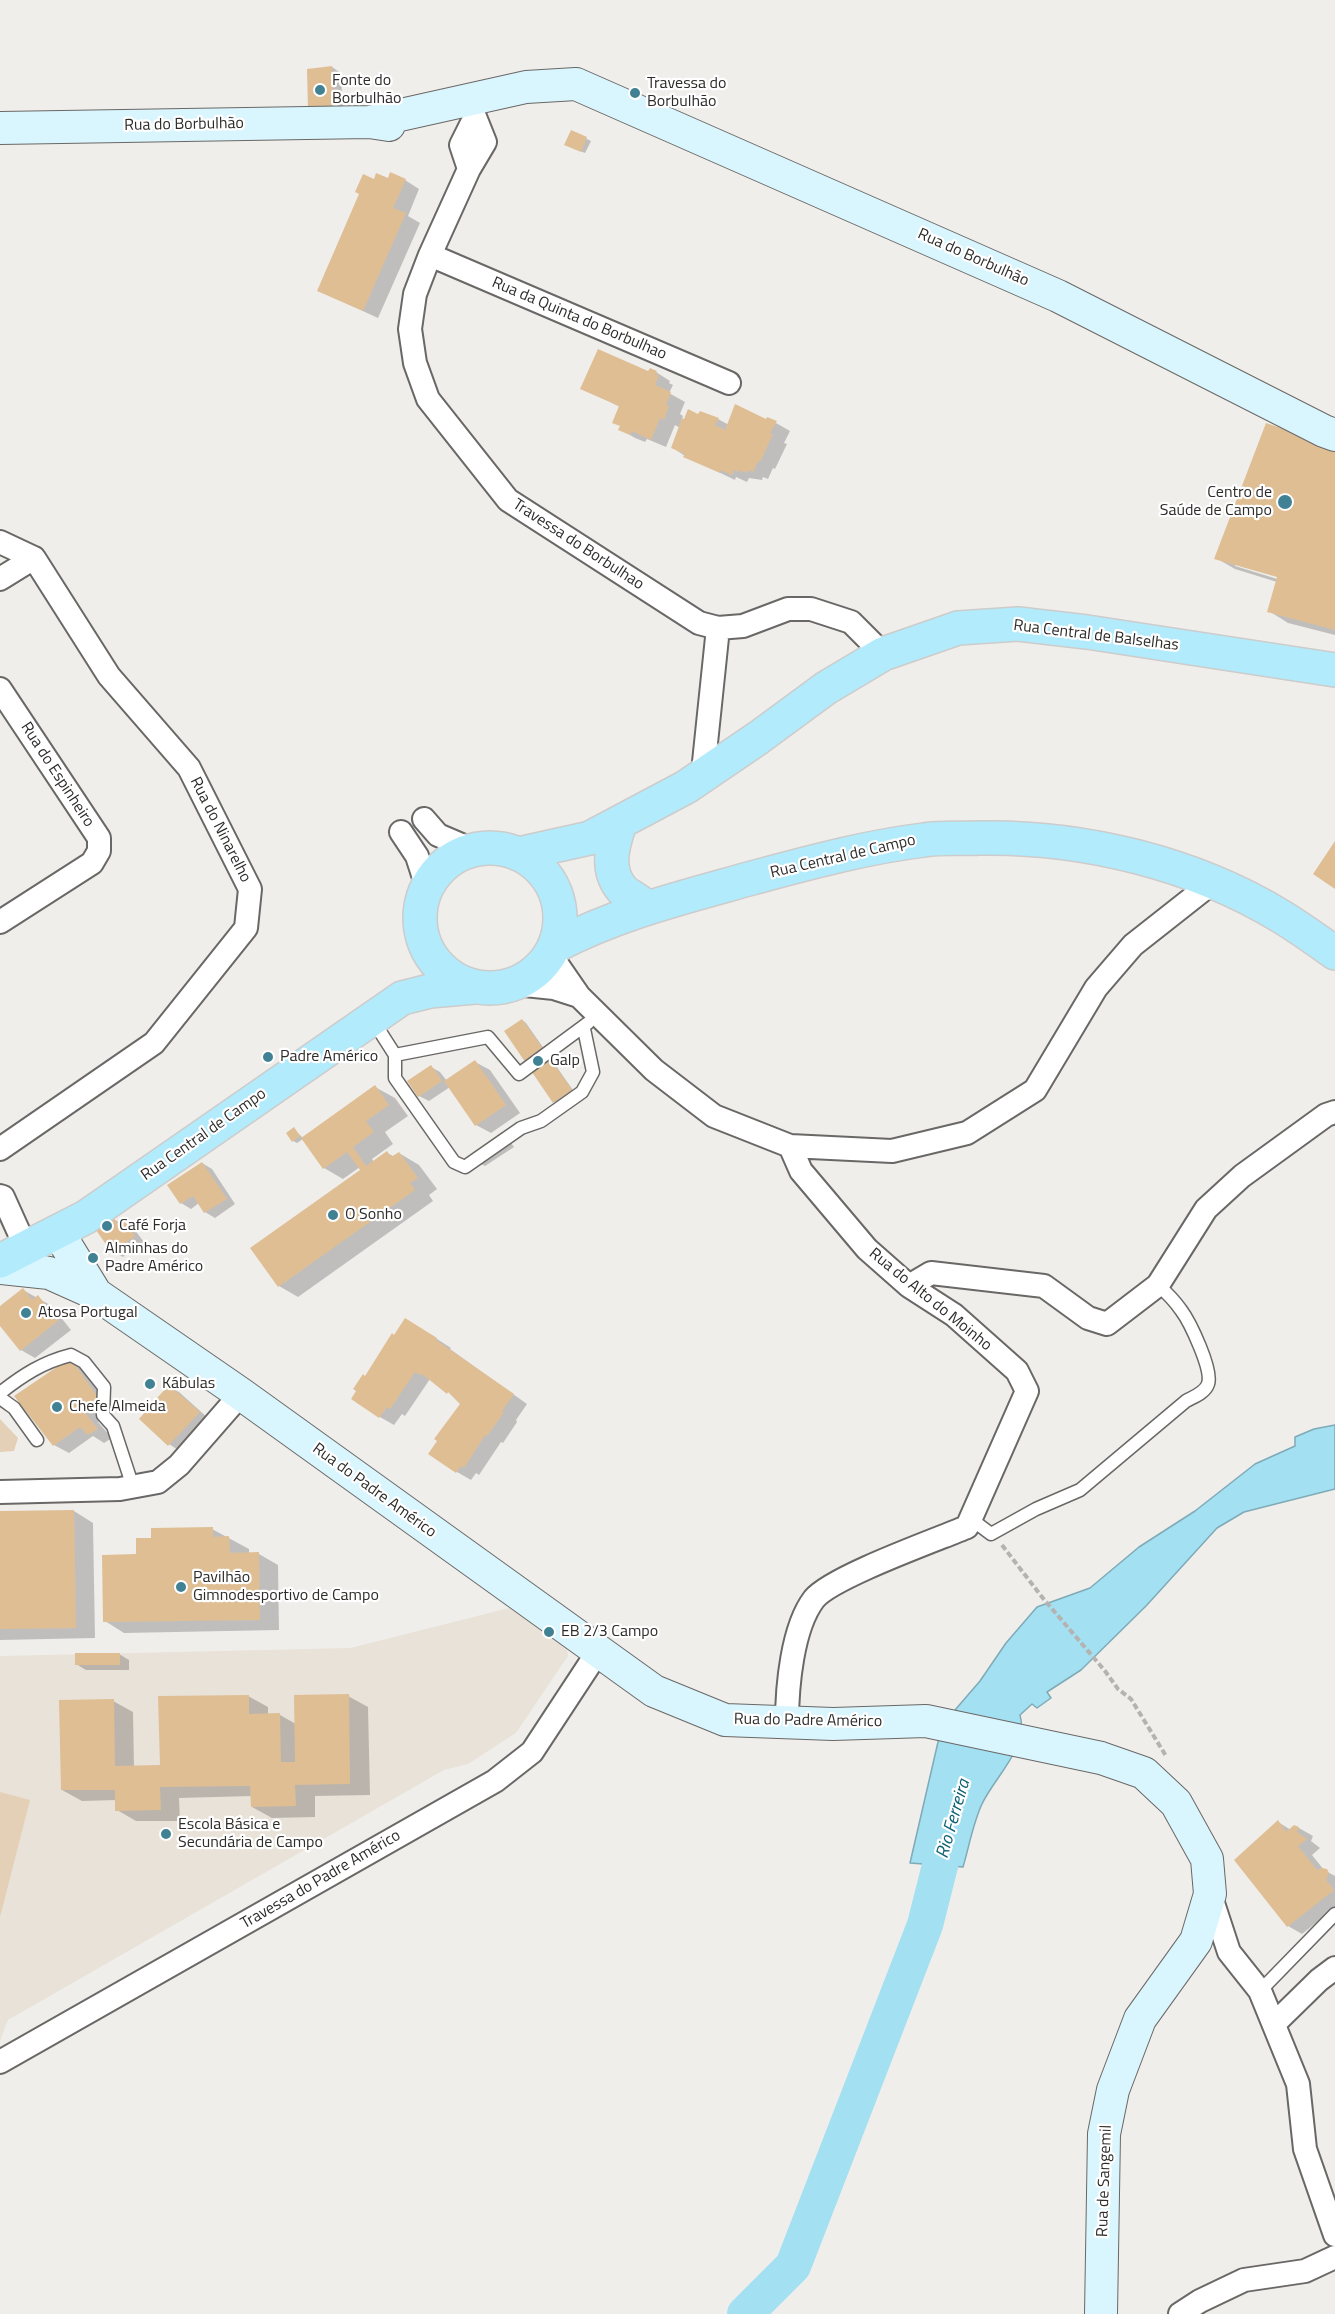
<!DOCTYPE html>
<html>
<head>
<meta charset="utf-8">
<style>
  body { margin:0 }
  canvas { display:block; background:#f0eeeb }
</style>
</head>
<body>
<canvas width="1335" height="2314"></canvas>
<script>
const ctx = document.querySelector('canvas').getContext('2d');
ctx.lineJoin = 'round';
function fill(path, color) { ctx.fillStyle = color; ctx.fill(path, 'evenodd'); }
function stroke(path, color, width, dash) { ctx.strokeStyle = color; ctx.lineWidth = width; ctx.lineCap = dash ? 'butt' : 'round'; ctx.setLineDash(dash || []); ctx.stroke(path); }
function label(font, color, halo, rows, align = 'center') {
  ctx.font = font + ' "Titillium Web",sans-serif'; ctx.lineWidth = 4.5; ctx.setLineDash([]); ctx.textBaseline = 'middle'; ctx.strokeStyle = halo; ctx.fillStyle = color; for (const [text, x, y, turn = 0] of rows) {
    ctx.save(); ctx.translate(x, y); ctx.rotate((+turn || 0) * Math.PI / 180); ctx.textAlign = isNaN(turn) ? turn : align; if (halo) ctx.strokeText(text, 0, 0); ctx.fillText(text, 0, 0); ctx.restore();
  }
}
const built = new Path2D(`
  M509,1608L567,1647L568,1656L516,1733L468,1764L444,1770L8,2020L0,2041V1656L350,1648Z`);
const green = new Path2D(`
  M0,1419L18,1438L14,1451L0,1452Z
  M0,1792L30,1800L0,1917Z`);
const water = new Path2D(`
  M1335,1425V1489L1244,1512L1217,1528L1146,1606L1081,1670L1047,1692L1051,1698L1037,1708L1032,1704L1020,1715C1029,1748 995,1776 982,1804C973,1823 969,1847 963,1867L910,1863L938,1742L955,1710L980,1681L1006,1643L1037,1607L1090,1588L1139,1547L1195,1511L1255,1464L1295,1446V1437L1314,1429Z`);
const shadow = new Path2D(`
  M332,67L341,73L343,115L319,116Z
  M572,132L591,141L585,153L570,147Z
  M405,180L419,189L408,216L420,223L378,318L319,291L361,194L375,181Z
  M656,372L670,381L669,383L673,385L669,393L685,402L680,414L683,416L681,422L699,416L718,419L729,425L766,422L776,423L790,431L784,443L787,444L775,469L773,468L768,479L763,477L762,480L749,478L747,482L736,477L735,480L685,456L673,448L680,428L675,425L666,447L647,439L645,442L635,438L620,429V407L582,388Z
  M1335,448V635L1288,623L1269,611L1277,582L1235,569L1216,558ZM1235,563L1285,578L1284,581L1235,566Z
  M522,1020L526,1023L575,1093L558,1104L554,1101Z
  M475,1062L490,1070L520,1113L491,1133L476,1125L450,1087L429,1101L419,1096L431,1067L440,1072L447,1081Z
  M375,1087L395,1098L408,1116L385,1132L393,1144L372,1159L374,1162L387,1153L395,1157L399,1153L419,1165L437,1189L429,1195L433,1201L298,1297L279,1286L362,1171L360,1167L343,1179L324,1168L303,1139L297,1143L293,1141L294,1129L303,1138Z
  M506,1136L514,1147L485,1166L481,1164Z
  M202,1163L212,1169L235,1204L215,1218L205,1212L199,1203L191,1209L181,1203Z
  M113,1219L134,1229L144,1242L123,1257L113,1252Z
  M23,1290L52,1306L71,1330L35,1358L21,1350L0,1323V1308Z
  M420,1328L451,1348L450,1349L527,1404L516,1420L517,1422L503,1443L501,1442L479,1475L476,1473L471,1480L457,1472L462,1404L459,1398L430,1379L405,1416L402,1414L394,1425L380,1417L366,1377Z
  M70,1360L85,1369L114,1409L98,1422L112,1438L104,1443L93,1436L69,1453L54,1445Z
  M169,1387L179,1392L208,1418L178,1450L169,1444L152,1407L160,1412L167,1405Z
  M74,1511L93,1523L95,1638L0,1640V1513Z
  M212,1529L249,1549V1554H259L278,1565L279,1630L124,1633L105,1621L138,1556L152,1539Z
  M119,1654L129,1660V1670H86L76,1664Z
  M248,1696L268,1707V1715H280L296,1724L348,1696L368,1707L370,1795L315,1796V1817L272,1818L252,1807V1796L179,1798L180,1821H136L117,1810V1800L82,1801L62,1790L113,1701L133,1712L134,1768L162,1767Z
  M1278,1822L1291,1830L1294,1827L1299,1828L1313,1836L1311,1841L1320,1848L1312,1855L1324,1870L1335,1876V1908L1302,1934L1288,1926Z`);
const river = new Path2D(`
  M745,2314L793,2266L925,1925L952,1818`);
const building = new Path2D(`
  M332,66L334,110L308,111L307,69Z
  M571,130L587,137L581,152L564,145Z
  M390,172L406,179L393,208L406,213L363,311L317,291L359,194L355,192L363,174L374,179L376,173L388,178Z
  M598,349L648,371L650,368L657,371L655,374L659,375L655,385L671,392L666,405L669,406L664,420L660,418L651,440L632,431L630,435L618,430L620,426L612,423L619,406L580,389Z
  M735,404L766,419L767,417L777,421L770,433L773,434L760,462L758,461L753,472L748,470L747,473L739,470L738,472L734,470L732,475L721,470L720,473L683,457L685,454L671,448L682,418L684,419L688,409L698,414L700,411L719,418L715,425L725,430Z
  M1266,423L1335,446V630L1267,612L1277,577L1214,559Z
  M1335,841V889L1313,874Z
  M522,1019L572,1090L553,1103L504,1031Z
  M475,1060L506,1105L475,1126L444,1081Z
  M431,1065L442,1081L418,1097L407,1081Z
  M375,1085L389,1105L366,1121L374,1132L353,1147L366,1166L387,1151L391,1157L399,1152L418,1178L410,1183L415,1190L278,1287L250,1248L360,1170L347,1152L323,1169L301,1138Z
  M294,1127L300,1136L292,1142L286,1133Z
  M502,1132L510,1144L480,1165L472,1153Z
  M202,1162L227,1199L204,1213L193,1196L180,1204L167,1185Z
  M113,1217L119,1226L125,1221L135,1236L112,1253L96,1230Z
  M23,1288L32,1300L38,1295L58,1321L20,1351L0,1326V1306Z
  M405,1318L437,1338L436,1340L514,1394L502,1411L504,1412L487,1436L485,1435L464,1468L461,1466L456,1473L428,1454L437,1441L434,1439L460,1404L448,1392L447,1394L422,1374L420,1375L415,1372L390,1409L387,1407L379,1418L351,1399L356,1391L353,1389L363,1374L365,1376L392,1333L394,1335Z
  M70,1358L100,1400L85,1413L98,1429L88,1435L80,1427L53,1446L14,1396Z
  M169,1385L200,1412L168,1446L139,1419L151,1405L159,1412L164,1405L157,1398Z
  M74,1510L76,1628L0,1629V1511Z
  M213,1527V1537L229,1536L230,1553L259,1552L260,1620L103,1622L102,1555L136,1554V1538H151V1528Z
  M75,1653H120V1665H75Z
  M349,1694L350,1784L295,1785L296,1806L251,1807L250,1786L160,1787L161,1810L115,1811V1790H61L59,1700L114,1699L115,1766L160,1765L158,1696L249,1695V1714L280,1713L281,1762H295L294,1695Z
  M1278,1820L1286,1832L1294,1825L1299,1827L1297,1832L1307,1839L1298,1846L1317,1870L1322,1868L1327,1869L1329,1873L1326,1880L1334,1890L1287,1927L1234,1860Z`);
const path = new Path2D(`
  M1002,1545L1042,1597L1105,1671L1118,1689L1131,1699L1166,1756`);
const lane = new Path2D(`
  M372,1019L395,1055L488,1037L519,1074L588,1023
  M395,1055V1078L454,1162L465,1167L521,1128L541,1121L582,1092L593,1072L584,1029
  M0,1393C23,1375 43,1362 71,1355L84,1362L104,1387L103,1415L113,1426L133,1487
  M0,1398L14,1408L37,1440
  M971,1519L991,1534L1036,1509L1080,1490L1186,1401C1193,1397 1205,1393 1208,1384C1213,1370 1190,1322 1181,1310C1174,1300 1167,1293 1158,1285
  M1260,1991L1335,1914`);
const street = new Path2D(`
  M466,101L475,117L485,142L469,169L430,255L415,294L410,329L415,363L428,399L508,500L699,623L718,628L743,626L788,609H811L851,622L883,654
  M469,169L461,145L475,117
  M430,255L729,383
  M0,542L34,558L109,676L189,768L250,889L246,928L154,1043L0,1149
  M0,579L34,558
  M0,689L99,838V851L92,863L0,922
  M706,774L704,762L718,628
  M424,819L438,835L473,850
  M401,832L417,856L427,887
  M550,954L579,996L654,1070L714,1116L790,1146L892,1151L967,1133L1035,1090L1096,988L1133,945L1213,882
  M515,984L554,988L579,996
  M0,1196L3,1197L26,1248
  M909,1286L931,1273L1044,1286L1088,1318L1107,1324L1158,1285L1206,1209L1242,1176L1326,1115L1335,1112
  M0,1492L120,1489L158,1482L179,1465L241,1394
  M787,1723C787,1687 792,1628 814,1599C832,1577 936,1540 967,1527L1027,1391L1017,1371L954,1315L909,1286L867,1249L801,1171L790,1146
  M1210,1894L1229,1952L1260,1991L1298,2084L1305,2149L1335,2235
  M1274,2024L1319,1980L1335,1968
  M0,2062L495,1781L532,1752L599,1650
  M1180,2314L1200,2301L1244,2280L1305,2271L1335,2257`);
const secondary = new Path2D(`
  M369,122L526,87L576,84L1058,296L1324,431L1335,435
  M0,128L369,122L389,125
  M58,1232L96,1294
  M0,1268L49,1273L96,1294L241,1394L654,1691L725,1720L833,1724L926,1721L1101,1758L1144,1773L1176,1803L1207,1859L1210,1894L1196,1941L1140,2019L1113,2090L1104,2134L1101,2314`);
const primary = new Path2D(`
  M620,823C613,844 605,868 621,888C625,894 635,898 641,903
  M420 918a70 70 0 1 1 140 0a70 70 0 1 1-140 0Z
  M518,854L590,838L686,787L758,738L826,688L883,654L958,628L1018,624L1087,632L1335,670
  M555,946C618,913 684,897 752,878C808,863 866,847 924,840C942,837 961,839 979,838C1082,836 1194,863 1282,917C1300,928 1318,941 1335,953
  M0,1261L86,1217L402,998L430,991L475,987`);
const markers = [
  [320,90,6,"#408193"],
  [635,93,6,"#408193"],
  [1285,502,8,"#408193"],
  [268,1057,6,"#408193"],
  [538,1061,6,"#408193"],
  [333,1215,6,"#408193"],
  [107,1226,6,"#408193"],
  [93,1258,6,"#408193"],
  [26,1313,6,"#408193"],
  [150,1384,6,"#408193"],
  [57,1407,6,"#408193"],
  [181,1587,6,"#408193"],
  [549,1632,6,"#408193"],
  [166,1834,6,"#408193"]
];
const poiNames = [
  ["Fonte do",332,81],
  ["Borbulhão",332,99],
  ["Travessa do",647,84],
  ["Borbulhão",647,102],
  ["Centro de",1272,493,"right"],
  ["Saúde de Campo",1272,511,"right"],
  ["Padre Américo",280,1057],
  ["Galp",550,1061],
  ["O Sonho",345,1215],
  ["Café Forja",119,1226],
  ["Alminhas do",105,1249],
  ["Padre Américo",105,1267],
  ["Atosa Portugal",38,1313],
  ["Kábulas",162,1384],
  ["Chefe Almeida",69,1407],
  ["Pavilhão",193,1578],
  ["Gimnodesportivo de Campo",193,1596],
  ["EB 2/3 Campo",561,1632],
  ["Escola Básica e",178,1825],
  ["Secundária de Campo",178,1843]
];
const streetNames = [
  ["Rua do Borbulhão",184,125,-1],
  ["Rua do Borbulhão",973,258,24],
  ["Rua da Quinta do Borbulhao",579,319,23],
  ["Travessa do Borbulhao",578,545,33],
  ["Rua Central de Balselhas",1096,636,7],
  ["Rua do Espinheiro",57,775,57],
  ["Rua do Ninarelho",220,830,63],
  ["Rua Central de Campo",843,857,-13],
  ["Rua Central de Campo",204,1135,-35],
  ["Rua do Alto do Moinho",930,1300,39],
  ["Rua do Padre Américo",374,1491,36],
  ["Rua do Padre Américo",808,1721,1],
  ["Travessa do Padre Américo",321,1880,-30],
  ["Rua de Sangemil",1105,2181,-88]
];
const waterNames = [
  ["Rio Ferreira",954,1819,-74]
];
fill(built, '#e9e2d9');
fill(green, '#e4d0b6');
fill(water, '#a2e0f2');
stroke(water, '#7faab6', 1.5);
fill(shadow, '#0003');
stroke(river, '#a2e0f2', 36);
fill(building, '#dfbe94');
stroke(lane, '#6a6866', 15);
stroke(street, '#6a6866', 26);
stroke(secondary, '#6a6866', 34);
stroke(primary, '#cdcccc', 36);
stroke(path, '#b5b3b1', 4, [6, 3]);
stroke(lane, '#fff', 12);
stroke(street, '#fff', 22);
stroke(secondary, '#d9f5fd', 32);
stroke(primary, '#b2ebfb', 33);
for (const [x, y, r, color] of markers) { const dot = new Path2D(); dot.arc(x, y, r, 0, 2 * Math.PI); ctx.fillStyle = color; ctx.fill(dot); stroke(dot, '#fff', 2); }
label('16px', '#2d2c2b', '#fff', poiNames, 'left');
label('16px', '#2d2c2b', '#fff', streetNames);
label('italic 18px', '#0e6174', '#fff', waterNames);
</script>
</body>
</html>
